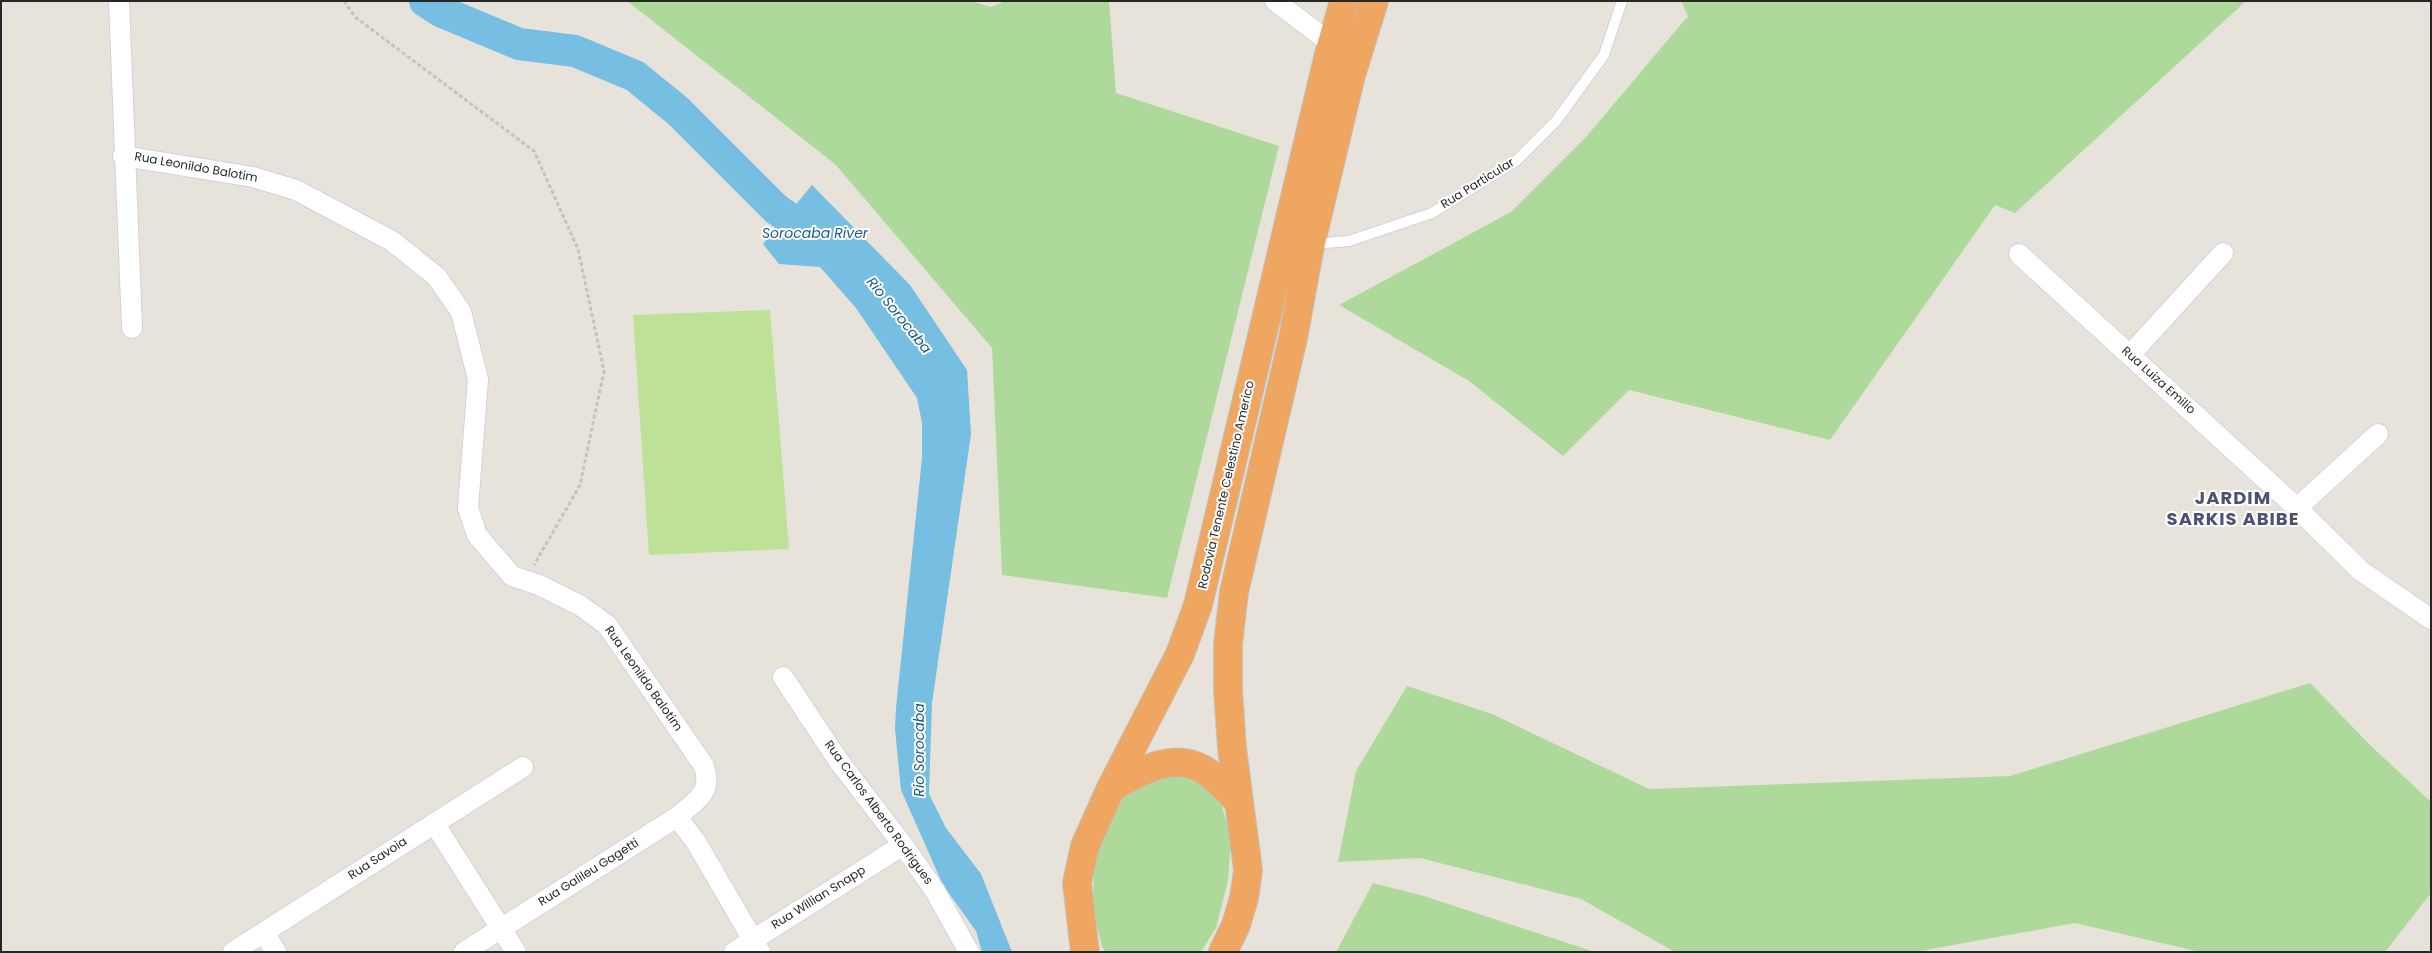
<!DOCTYPE html>
<html>
<head>
<meta charset="utf-8">
<style>
  body { margin:0 }
  #map { position:relative; width:2432px; height:953px; overflow:hidden; background:#e8e3da; font-family:Poppins,sans-serif }
  canvas { display:block }
  .frame { position:absolute; inset:0; border:2px solid #272727; pointer-events:none }
</style>
</head>
<body>
<div id="map">
<canvas width="2432" height="953"></canvas>
<div class="frame"></div>
</div>
<script>
const ctx = document.querySelector('canvas').getContext('2d');
ctx.lineJoin = 'round';
function fill(path, color) { ctx.fillStyle = color; ctx.fill(path, 'evenodd'); }
function stroke(path, color, width, dash) { ctx.strokeStyle = color; ctx.lineWidth = width; ctx.lineCap = dash ? 'butt' : 'round'; ctx.setLineDash(dash || []); ctx.stroke(path); }
function label(font, color, halo, rows, align = 'center') {
  ctx.font = font + ' Poppins,sans-serif'; ctx.lineWidth = 4; ctx.setLineDash([]); ctx.textBaseline = 'middle'; ctx.strokeStyle = halo; ctx.fillStyle = color; for (const [text, x, y, turn = 0] of rows) {
    ctx.save(); ctx.translate(x, y); ctx.rotate((+turn || 0) * Math.PI / 180); ctx.textAlign = isNaN(turn) ? turn : align; if (halo) ctx.strokeText(text, 0, 0); ctx.fillText(text, 0, 0); ctx.restore();
  }
}
const green = new Path2D(`
  M627,1H972L990,7L1006,1H1109L1116,93L1279,146L1167,598L1002,575L992,348L835,164Z
  M1681,1H2246L2015,213L1995,205L1830,440L1629,390L1563,456L1469,381L1339,305L1511,212L1586,137L1688,16Z
  M2310,683L2370,745L2431,802V893L2385,952H2200L2075,923L1915,952H1675L1581,899L1420,858L1338,862L1356,771L1407,686L1492,714L1649,789L2010,776Z
  M1185,772L1218,794L1231,836L1228,881L1216,928L1201,952H1106L1102,947L1093,908L1094,859L1123,795L1134,781Z
  M1373,883L1424,896L1595,952H1336Z`);
const pitch = new Path2D(`
  M770,310L789,549L649,555L633,315Z`);
const water = new Path2D(`
  M812,185L910,285L967,370L971,434L932,703L929,794L946,828L981,874L1012,952H982L976,931L943,885L901,790L895,729L896,708L922,458V423L917,398L856,308L820,267L779,264L763,244Z`);
const river = new Path2D(`
  M425,1L440,11L519,44L575,51L635,76L678,111L776,209L823,241`);
const path = new Path2D(`
  M344,1L355,17L534,151L578,249L604,371L580,485L534,565`);
const lane = new Path2D(`
  M1312,244L1349,241L1432,213L1516,161L1556,121L1604,55L1622,1`);
const street = new Path2D(`
  M119,1L132,328
  M1275,1L1332,44
  M123,156L253,177L296,190L392,241L437,277L461,312L478,379L468,508L477,535L512,576L539,585L581,606L607,625L704,766C713,794 696,800 677,817L464,952
  M2019,254L2297,508L2361,571L2431,619
  M2130,355L2223,253
  M2297,508L2378,434
  M783,677L838,760L903,845L935,891L969,952
  M677,817L696,842L760,952
  M434,823L516,952
  M264,932L276,952
  M233,952L523,767
  M734,952L903,845`);
const highway = new Path2D(`
  M1111,788C1142,770 1177,749 1210,774C1220,782 1229,792 1238,801
  M1085,952L1077,883L1085,846L1111,788L1180,654L1198,605L1329,54L1344,1
  M1223,952L1236,925L1244,898L1248,870L1232,748L1228,690V644L1234,592L1293,338L1309,251L1351,75L1374,1`);
const streetNames = [
  ["Rua Leonildo Balotim",196,168,10],
  ["Rua Particular",1478,184,-32],
  ["Rua Luiza Emilio",2158,381,42],
  ["Rodovia Tenente Celestino Americo",1227,485,-77],
  ["Rua Leonildo Balotim",643,679,55],
  ["Rua Carlos Alberto Rodrigues",878,813,54],
  ["Rua Savoia",378,859,-33],
  ["Rua Galileu Gagetti",589,873,-32],
  ["Rua Willian Snapp",819,898,-32]
];
const waterNames = [
  ["Sorocaba River",815,234],
  ["Rio Sorocaba",898,316,51],
  ["Rio Sorocaba",920,750,-90]
];
const districtNames = [
  ["JARDIM",2233,499],
  ["SARKIS ABIBE",2233,520]
];
fill(green, '#adda9b');
fill(pitch, '#bde197');
fill(water, '#76bee2');
stroke(river, '#76bee2', 32);
stroke(lane, '#cfd1df', 12);
stroke(street, '#cfd1df', 22);
stroke(highway, '#c3c3c3', 30);
stroke(path, '#c3c3c3', 3, [4, 2.5]);
stroke(lane, '#fff', 10);
stroke(street, '#fff', 20);
stroke(highway, '#eea660', 28);
label('12px', '#272727', '#fff', streetNames);
label('italic 14px', '#195c89', '#fff', waterNames);
ctx.letterSpacing = '1px';
label('bold 18px', '#4d5173', '#fff', districtNames);
ctx.letterSpacing = '0px';
</script>
</body>
</html>
